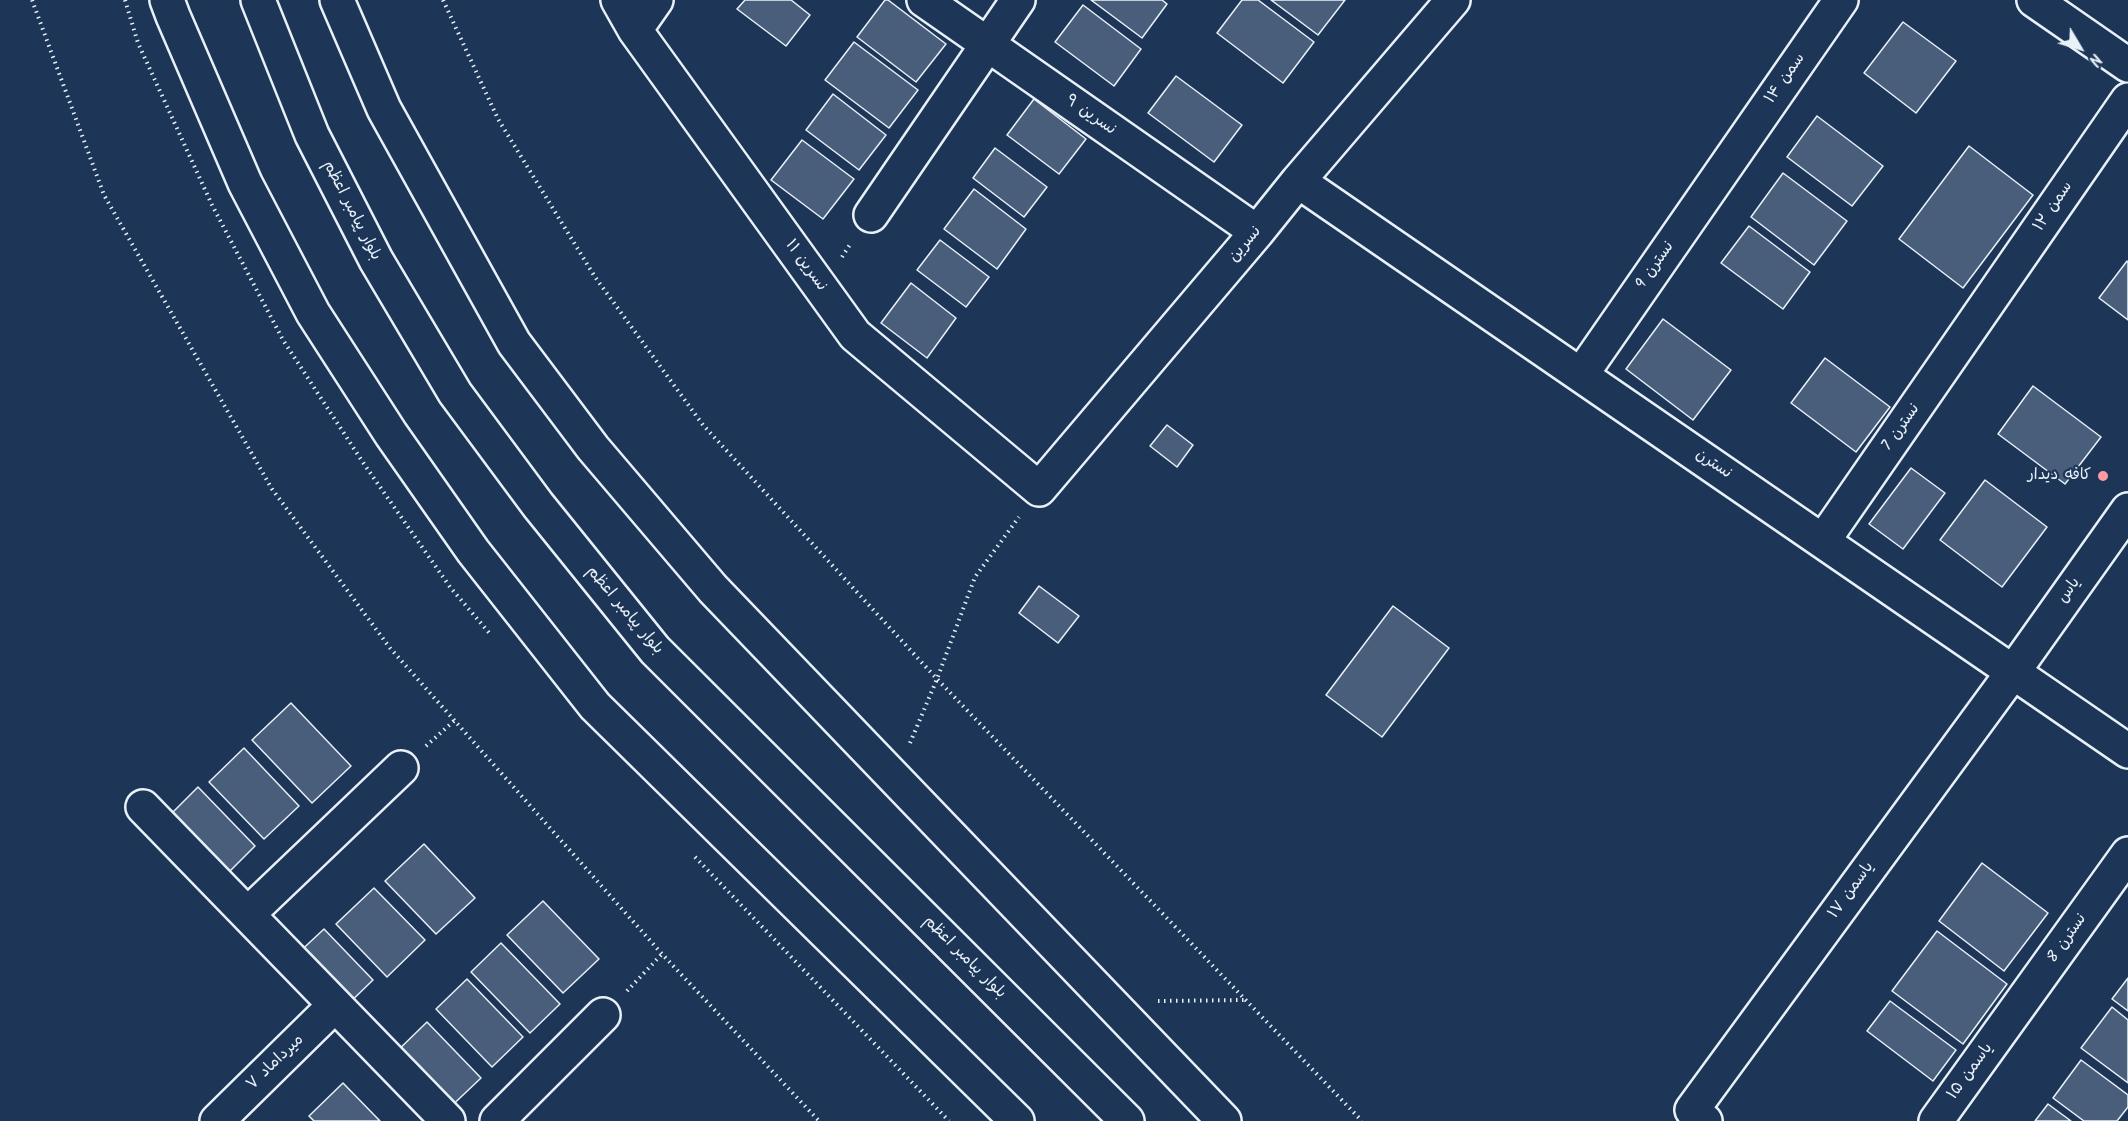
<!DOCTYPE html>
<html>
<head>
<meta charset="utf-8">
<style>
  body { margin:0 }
  #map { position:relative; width:2128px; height:1121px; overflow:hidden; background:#1d3557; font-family:Kalam,sans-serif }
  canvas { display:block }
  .north { position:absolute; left:2050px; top:18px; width:60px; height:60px; -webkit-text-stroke:4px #1d3557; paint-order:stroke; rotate:128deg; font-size:16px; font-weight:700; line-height:24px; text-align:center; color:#e8f1f8 }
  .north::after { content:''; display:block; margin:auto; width:21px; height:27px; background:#e8f1f8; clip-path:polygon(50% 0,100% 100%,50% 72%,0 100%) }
</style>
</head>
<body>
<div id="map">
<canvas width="2128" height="1121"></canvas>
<div class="north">N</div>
</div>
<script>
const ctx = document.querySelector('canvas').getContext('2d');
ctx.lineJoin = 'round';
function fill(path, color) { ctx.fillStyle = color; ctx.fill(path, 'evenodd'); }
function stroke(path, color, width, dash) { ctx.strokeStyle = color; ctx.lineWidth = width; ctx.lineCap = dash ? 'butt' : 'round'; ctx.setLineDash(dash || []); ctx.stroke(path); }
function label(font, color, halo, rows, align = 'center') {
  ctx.font = font + ' Kalam,"Playpen Sans Arabic",sans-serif'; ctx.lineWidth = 4.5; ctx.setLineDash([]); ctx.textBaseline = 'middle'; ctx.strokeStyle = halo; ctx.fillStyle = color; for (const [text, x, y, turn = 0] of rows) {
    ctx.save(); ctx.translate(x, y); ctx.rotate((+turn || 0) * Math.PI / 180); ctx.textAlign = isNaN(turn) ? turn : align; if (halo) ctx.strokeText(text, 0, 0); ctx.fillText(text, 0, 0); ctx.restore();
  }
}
const building = new Path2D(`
  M745,0H791L810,15L786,46L737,9Z
  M885,0H888L946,44L916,82L857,37Z
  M1091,0H1162L1167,4L1142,38Z
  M1242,0H1258L1314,42L1283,83L1217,33Z
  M1271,0H1345L1318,35Z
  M1083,5L1141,49L1114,86L1055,42Z
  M1903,22L1956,61L1916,113L1864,73Z
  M854,42L918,90L889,128L825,80Z
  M1176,76L1242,125L1214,162L1148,113Z
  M833,94L886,135L859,170L806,130Z
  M1034,99L1086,139L1059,174L1007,135Z
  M1817,116L1883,166L1852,206L1787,157Z
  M802,140L854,179L823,219L771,180Z
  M1969,146L2033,195L1963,288L1899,239Z
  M995,148L1047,187L1024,217L973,178Z
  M1783,173L1847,221L1814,265L1751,217Z
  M974,189L1026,229L997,269L944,229Z
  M1749,226L1810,272L1783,309L1721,263Z
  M940,240L989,277L966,307L917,270Z
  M2127,261L2128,262V320L2099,298Z
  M911,283L956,318L927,358L881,323Z
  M1663,319L1731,370L1693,420L1626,369Z
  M1825,358L1890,407L1856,452L1791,403Z
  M2033,386L2101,437L2065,484L1998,434Z
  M1167,425L1193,445L1177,467L1150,446Z
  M1911,468L1945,493L1903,549L1869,524Z
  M1985,480L2047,527L2002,587L1940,540Z
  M1039,586L1079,616L1058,643L1019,613Z
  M1393,606L1449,648L1382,737L1326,695Z
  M291,703L351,766L312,803L252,740Z
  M244,748L299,806L264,839L209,782Z
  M198,787L255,846L219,882L162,823Z
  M424,844L475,898L436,934L385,881Z
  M1982,863L2048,913L2004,971L1939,921Z
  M374,888L425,940L387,977L336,924Z
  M543,901L599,959L563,993L507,935Z
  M324,929L373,980L342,1010L293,958Z
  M1937,931L2007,984L1963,1044L1892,991Z
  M501,943L560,1004L530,1033L471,972Z
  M2128,978V1011L2112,999Z
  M467,979L523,1037L492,1067L436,1009Z
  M1890,1001L1956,1050L1933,1081L1867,1031Z
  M2112,1007L2128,1020V1083L2081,1048Z
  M427,1022L481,1078L443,1114L389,1059Z
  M2081,1060L2128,1095V1107L2117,1121H2084L2053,1098Z
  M343,1083L380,1121H314L309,1116Z
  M2048,1104L2071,1121H2035Z`);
const path = new Path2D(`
  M32,0L104,195L272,489L390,648L662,954L819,1121
  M125,0L138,43L212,205L283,340L364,464L450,587L491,635
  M443,0L498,119L595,277L703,425L937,679L1362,1121
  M842,257L851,243
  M910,743L937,679L975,577L1019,517
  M426,746L455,720
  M695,857L949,1121
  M627,991L662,954
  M1158,1001L1246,1000`);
const minor = new Path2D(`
  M337,0L384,109L514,343L593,448L713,589L1224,1121
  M618,0L635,30L855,335L1039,489L1257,232L1298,181L1453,0
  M924,0L1257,232
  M2034,0L2128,65
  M635,30L656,0
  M1298,181L2128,751
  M871,215L1018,0
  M1581,375L1841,0
  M1823,541L2128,100
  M143,807L448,1121
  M248,914L401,768
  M217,1121L335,1005
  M497,1121L603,1015
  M1705,1121L1692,1110L2013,672L2128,510
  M1936,1121L2128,854`);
const major = new Path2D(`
  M167,0L173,16L245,183L313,313L391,434L473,551L595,706L1017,1121
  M258,0L312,135L376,260L455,393L538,505L655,650L1127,1121`);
const markers = [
  [2103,476,6,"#ff9aa2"]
];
const streetNames = [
  ["سمن ۱۴",1786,79,-55],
  ["نسرین ۹",1090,116,35],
  ["سمن ۱۲",2054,207,-56],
  ["بلوار پیامبر اعظم",351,211,63],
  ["نسرین",1246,245,-50],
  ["نسرین ۱۱",805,266,54],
  ["نسترن 9",1656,266,-55],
  ["نسترن 7",1902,428,-55],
  ["نسترن",1713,465,34],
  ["یاس",2070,591,-55],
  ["بلوار پیامبر اعظم",624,611,50],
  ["یاسمن ۱۷",1852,891,-54],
  ["نسترن 8",2068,939,-55],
  ["بلوار پیامبر اعظم",964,958,45],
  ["میرداماد ۷",276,1063,-44],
  ["یاسمن ۱۵",1971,1072,-54]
];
const poiNames = [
  ["کافه دیدار",2091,476]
];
fill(building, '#495e7a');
stroke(building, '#e8f1f8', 1.5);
stroke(minor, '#e8f1f8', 38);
stroke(major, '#e8f1f8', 38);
stroke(path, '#e8f1f8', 4, [1.5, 4.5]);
stroke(minor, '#1d3557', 33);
stroke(major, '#1d3557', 33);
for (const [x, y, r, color] of markers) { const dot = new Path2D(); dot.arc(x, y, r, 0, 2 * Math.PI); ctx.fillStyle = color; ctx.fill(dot); stroke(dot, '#1d3557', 2); }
label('16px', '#e8f1f8', '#1d3557', streetNames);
label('16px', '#e8f1f8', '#1d3557', poiNames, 'right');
</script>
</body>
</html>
